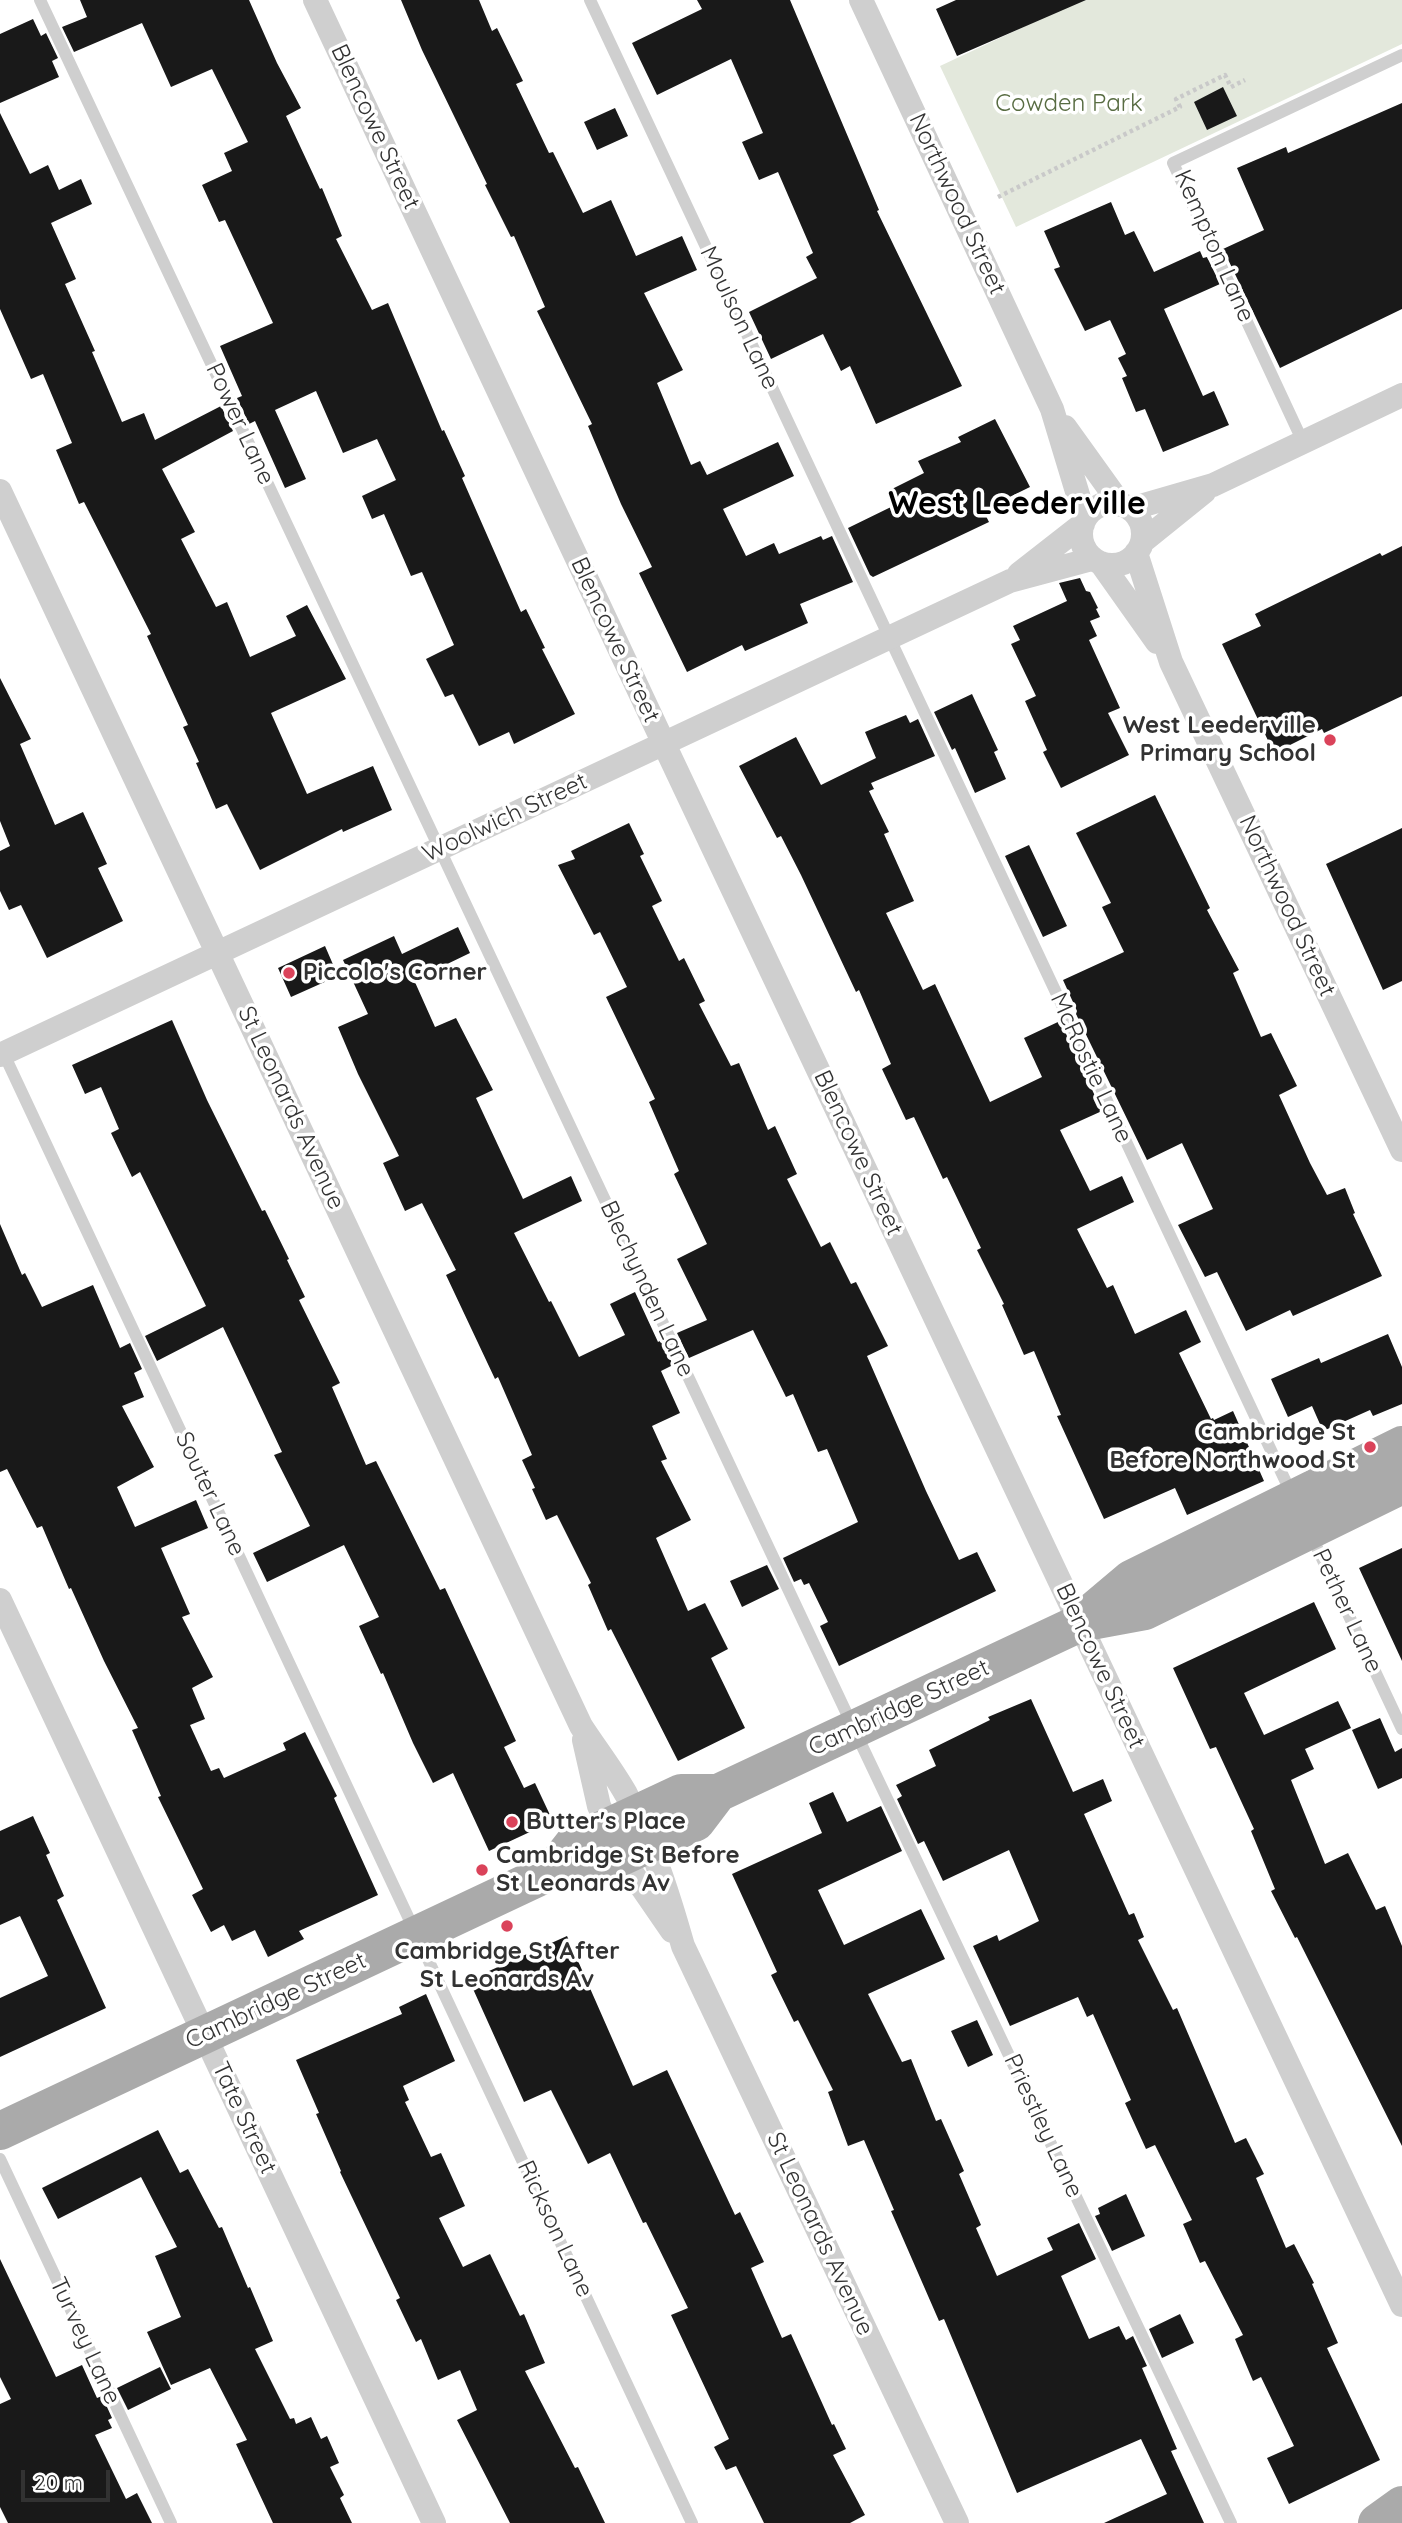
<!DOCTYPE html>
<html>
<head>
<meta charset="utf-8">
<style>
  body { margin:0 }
  #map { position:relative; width:1402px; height:2523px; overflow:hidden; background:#fff; font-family:Quicksand,sans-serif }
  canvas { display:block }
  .scale { position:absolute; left:21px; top:2470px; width:89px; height:32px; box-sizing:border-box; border:4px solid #323232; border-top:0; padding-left:9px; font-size:21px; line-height:24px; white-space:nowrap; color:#323232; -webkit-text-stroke:5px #fff; paint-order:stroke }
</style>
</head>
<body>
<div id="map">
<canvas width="1402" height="2523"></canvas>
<div class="scale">20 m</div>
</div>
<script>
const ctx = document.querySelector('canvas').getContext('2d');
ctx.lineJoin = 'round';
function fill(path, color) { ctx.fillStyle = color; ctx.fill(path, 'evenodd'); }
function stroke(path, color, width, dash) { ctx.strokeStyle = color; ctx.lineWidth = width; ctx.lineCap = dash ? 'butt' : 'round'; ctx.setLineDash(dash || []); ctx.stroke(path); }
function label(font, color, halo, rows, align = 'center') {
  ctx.font = font + ' Quicksand,sans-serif'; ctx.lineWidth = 7; ctx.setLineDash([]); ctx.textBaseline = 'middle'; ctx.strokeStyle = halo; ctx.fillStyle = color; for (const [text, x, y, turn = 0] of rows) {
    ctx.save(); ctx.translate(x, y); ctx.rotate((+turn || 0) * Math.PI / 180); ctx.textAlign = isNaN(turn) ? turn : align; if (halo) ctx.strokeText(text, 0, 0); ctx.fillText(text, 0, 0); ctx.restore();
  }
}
const green = new Path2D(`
  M1081,0H1402V44L1016,227L940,66Z`);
const building = new Path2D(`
  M80,0H249L277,63L301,108L286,116L320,189L322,188L342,236L336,239L372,310L388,303L442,431L444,430L465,476L462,478L505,576L521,612L526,609L545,648L542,649L575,714L514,744L509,732L479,746L453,694L445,697L426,659L454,645L422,572L411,576L384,514L372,519L362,496L396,480L377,439L343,453L316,391L275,410L306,479L285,488L255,421L249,424L237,398L242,396L220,346L273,323L225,220L219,222L202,185L232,171L224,153L248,142L212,69L171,87L142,23L74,52L62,27L87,17Z
  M401,0H479L492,31L497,28L523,81L516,84L549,153L553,152L583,213L611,200L636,256L682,236L697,270L644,293L683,370L657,383L691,465L700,461L707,475L778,442L794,476L723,509L746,556L774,543L779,554L821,536L823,540L832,536L853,582L800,604L808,623L745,651L742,645L687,672L639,573L652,567L621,504L588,426L592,424L537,311L545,307L514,236L511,237L485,185L487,184L422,50Z
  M697,0H790L879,210L877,211L962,386L876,424L850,366L841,371L823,334L771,359L749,312L817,278L806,257L813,253L778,172L759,180L742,142L763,133L731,59L657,95L632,43L702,9Z
  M956,0H1086L957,56L936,9Z
  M33,19L41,36L46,33L58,58L52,61L59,77L0,103V34Z
  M1223,87L1237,116L1207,130L1194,102Z
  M1402,103V309L1280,368L1223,249L1264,230L1237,168L1286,147L1288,153Z
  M615,108L628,136L597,150L584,122Z
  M0,113L30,174L48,165L59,190L81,179L92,204L51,223L76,279L65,284L95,351L92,352L122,422L144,413L155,440L221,406L233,431L162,469L195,532L181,539L216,607L227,602L250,657L296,636L286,616L307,605L346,679L271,713L307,794L373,766L392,810L343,832L342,829L260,870L227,804L216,809L196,763L199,762L183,727L188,725L147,636L151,634L84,502L79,504L56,450L72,443L43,374L31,379L0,309Z
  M1111,202L1125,235L1134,231L1154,272L1200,251L1203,258L1207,257L1220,284L1164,309L1203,396L1214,391L1229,425L1163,452L1145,409L1136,412L1122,378L1127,376L1118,358L1126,354L1110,320L1085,331L1054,269L1060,267L1044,231Z
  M995,419L1030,487L983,510L989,522L873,577L870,575L848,528L893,506L886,492L924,473L918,461L961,442L958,437Z
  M1402,546V696L1324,733L1322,729L1274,753L1222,644L1261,626L1255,614L1380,553L1382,556Z
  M1080,578L1086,591L1090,592L1098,608L1096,609L1100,617L1090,621L1097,636L1089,640L1120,708L1108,713L1129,755L1061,788L1043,752L1047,750L1025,701L1036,696L1011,644L1020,640L1013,626L1067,601L1059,583Z
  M0,678L31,739L20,744L55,825L83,812L107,864L98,868L123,921L47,958L21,905L9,910L0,891V851L10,846L0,821Z
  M972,694L998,750L994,752L1006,779L975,793L955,748L952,750L934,712Z
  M906,715L910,723L918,719L935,756L871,783L874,789L869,791L889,832L884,834L914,901L886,913L923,990L935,984L990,1102L1042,1077L1024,1038L1060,1021L1102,1111L1060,1130L1090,1191L1122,1176L1134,1202L1077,1229L1107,1288L1113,1285L1135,1334L1186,1310L1201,1342L1179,1353L1211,1419L1213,1418L1214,1420L1233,1411L1264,1481L1187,1515L1175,1488L1104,1519L1057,1416L1061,1415L1034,1351L1024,1355L1002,1305L1004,1304L977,1250L981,1248L947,1177L943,1179L914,1117L906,1120L882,1069L891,1064L859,990L856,992L801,875L781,836L777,838L739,766L796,737L821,785L876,758L865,732Z
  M1155,795L1210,908L1207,910L1239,970L1233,973L1261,1037L1271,1033L1297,1086L1279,1095L1310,1163L1327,1195L1345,1188L1355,1213L1353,1214L1382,1276L1293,1316L1290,1310L1246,1331L1217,1272L1205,1277L1178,1225L1213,1209L1182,1143L1147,1160L1076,1014L1077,1011L1063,980L1124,952L1102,907L1111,903L1076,833Z
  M629,823L644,854L640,856L662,901L652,906L679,961L684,958L705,1001L699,1004L731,1066L739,1063L768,1130L775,1126L797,1174L787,1179L821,1247L830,1242L851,1284L856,1282L888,1346L867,1356L926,1491L959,1560L977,1552L996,1591L839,1666L820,1626L828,1622L809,1583L804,1585L801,1579L794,1582L783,1558L858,1522L827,1449L818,1452L793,1394L786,1397L753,1330L689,1358L677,1333L707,1320L677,1259L707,1244L674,1174L679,1171L649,1102L655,1099L606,997L627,987L600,932L594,935L558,865L575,859L571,851Z
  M1402,828V981L1383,990L1326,864Z
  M1029,845L1067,926L1043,937L1005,856Z
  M458,927L470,953L414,980L435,1027L456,1018L493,1090L476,1098L523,1199L571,1176L582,1201L514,1233L549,1302L551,1301L579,1357L625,1335L610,1304L635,1292L658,1342L661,1340L673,1365L661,1371L680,1413L652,1426L667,1459L661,1461L691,1520L656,1538L688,1611L705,1603L728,1649L711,1658L745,1728L678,1761L611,1629L608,1631L588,1585L591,1583L557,1515L546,1520L532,1489L535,1488L522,1460L532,1455L498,1377L495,1379L446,1275L456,1270L422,1203L405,1211L383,1163L399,1156L358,1074L338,1027L368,1014L343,960L394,936L402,954Z
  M325,946L338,976L291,997L278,968Z
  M172,1020L207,1100L262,1211L265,1210L289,1259L287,1260L305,1297L299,1300L340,1383L332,1387L366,1465L376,1461L440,1590L445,1588L516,1741L504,1747L524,1788L535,1783L550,1815L547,1824L489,1851L453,1773L433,1783L413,1743L383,1673L381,1674L359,1626L379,1617L344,1545L267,1582L253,1553L310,1526L274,1455L282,1452L223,1327L157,1361L145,1336L206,1306L140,1172L132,1177L111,1133L119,1129L101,1087L85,1094L72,1065Z
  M0,1224L22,1275L25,1273L42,1307L93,1285L120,1348L130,1343L142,1369L134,1373L144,1397L122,1406L154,1467L117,1487L135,1527L196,1500L208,1528L161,1548L190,1614L182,1617L213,1677L192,1688L205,1719L190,1725L211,1771L219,1768L224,1778L286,1750L283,1743L305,1732L337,1796L334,1798L378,1895L299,1931L304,1939L268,1957L255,1930L232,1941L224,1925L211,1932L192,1895L203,1889L158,1797L161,1796L132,1730L138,1728L104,1661L71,1588L69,1589L42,1526L37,1528L7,1469L0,1472Z
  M1388,1334L1402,1367V1404L1373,1416L1370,1410L1323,1431L1312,1406L1288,1417L1271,1379L1319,1358L1321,1363Z
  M1402,1548V1661L1359,1568Z
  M767,1565L779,1589L742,1607L730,1581Z
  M1314,1602L1336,1649L1244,1693L1264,1735L1338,1701L1351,1728L1305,1749L1314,1769L1291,1780L1325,1864L1348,1853L1376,1910L1385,1906L1402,1946V2146L1297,1937L1295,1938L1271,1891L1275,1889L1251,1831L1254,1829L1216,1747L1210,1749L1173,1668Z
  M1031,1699L1073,1792L1103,1779L1112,1801L1084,1814L1129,1915L1134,1913L1144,1937L1138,1940L1173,2010L1177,2008L1235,2143L1246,2138L1264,2174L1256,2178L1286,2248L1294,2244L1314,2283L1312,2284L1338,2343L1327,2348L1380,2460L1289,2504L1267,2458L1294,2446L1261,2377L1253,2381L1235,2339L1243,2335L1205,2261L1200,2263L1183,2224L1192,2220L1155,2145L1146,2149L1125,2103L1131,2100L1093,2014L1087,2017L1078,1997L1010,2026L973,1946L997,1935L999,1941L1039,1921L1009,1850L943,1881L924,1841L918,1844L897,1799L902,1796L896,1785L936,1766L929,1750L990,1720L988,1717Z
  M1380,1718L1395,1752L1402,1748V1778L1378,1789L1352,1730Z
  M833,1792L847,1822L881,1806L902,1851L818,1890L844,1945L921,1909L945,1959L868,1994L902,2062L911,2059L936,2121L941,2119L964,2171L959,2174L981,2225L976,2228L997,2276L1053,2250L1047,2238L1079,2223L1096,2259L1061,2276L1089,2339L1119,2326L1126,2340L1133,2336L1147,2366L1142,2368L1177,2449L1171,2451L1204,2523H1104L1167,2494L1141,2439L1017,2493L944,2319L939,2321L891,2211L894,2210L864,2140L848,2146L828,2092L833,2090L798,2020L794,2022L771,1975L777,1972L732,1874L822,1833L809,1803Z
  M33,1816L50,1853L46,1855L64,1896L57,1900L106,2008L0,2057V1998L48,1976L20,1916L0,1925V1831Z
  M567,1936L633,2086L667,2070L735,2215L740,2212L764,2262L751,2268L782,2338L791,2334L832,2425L834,2424L846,2449L833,2455L865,2515L850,2523H764L736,2466L726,2470L714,2447L729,2439L671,2315L688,2308L646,2222L643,2223L610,2153L588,2164L551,2090L524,2102L469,1980Z
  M426,1994L455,2061L403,2086L409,2100L405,2102L431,2157L441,2153L465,2206L439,2218L463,2267L490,2254L520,2316L524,2314L545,2363L525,2371L575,2468L578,2467L605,2523H510L457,2420L477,2410L460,2370L438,2380L421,2339L416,2342L396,2300L400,2298L340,2172L341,2171L316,2114L319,2113L296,2060L402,2014L399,2007Z
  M977,2020L993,2055L968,2067L951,2031Z
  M158,2130L180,2173L188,2169L219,2228L222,2227L248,2288L250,2287L273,2341L255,2349L290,2419L294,2418L296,2424L311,2417L321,2439L327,2436L339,2463L330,2467L344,2495L340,2498L352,2523H273L236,2444L247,2440L210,2368L171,2385L147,2332L181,2317L155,2256L177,2247L141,2177L58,2219L42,2188Z
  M1126,2194L1145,2236L1112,2251L1095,2216L1100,2214L1098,2208Z
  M0,2259L56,2377L82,2365L97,2398L102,2396L112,2418L108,2420L112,2428L95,2435L126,2499L137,2493L152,2523H8L0,2507V2404L11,2399L0,2377Z
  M1180,2314L1194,2343L1162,2358L1149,2329Z
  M160,2367L171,2389L128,2410L117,2388Z`);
const path = new Path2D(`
  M998,197L1180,107L1176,99L1225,75L1231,87L1245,80`);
const lane = new Path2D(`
  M40,0L854,1729L1231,2523
  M590,0L1292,1495
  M1303,442L1173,163L1402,55
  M2,1050L692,2523
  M1311,1535L1402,1729
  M0,2159L171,2523`);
const street = new Path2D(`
  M315,0L664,744L1402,2305
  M861,0L1052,409L1085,518
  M1065,427L1121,505
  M0,491L581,1726C596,1749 613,1771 626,1794C652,1843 668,1893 683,1946L957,2523
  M1081 534a31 31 0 1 1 62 0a31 31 0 1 1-62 0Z
  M1130,509L1213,485L1402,395
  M1142,542L1204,492
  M1136,553L1171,662L1402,1150
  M1101,563L1157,642
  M1019,574L1083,524
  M0,1055L1010,581L1092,559
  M0,1600L434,2523
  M584,1740L599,1806L630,1870L672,1931`);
const primary = new Path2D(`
  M1080,1622L1131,1579L1402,1445
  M552,1871L574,1843L681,1793H718L1080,1623L1145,1611L1402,1485
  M0,2131L552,1871L589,1872L696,1822L718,1793
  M1377,2523L1402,2505`);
const markers = [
  [1330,740,7,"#da435a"],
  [289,973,7,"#da435a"],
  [1370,1447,7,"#da435a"],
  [512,1822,7,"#da435a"],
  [482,1870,7,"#da435a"],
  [507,1926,7,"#da435a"]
];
const parkNames = [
  ["Cowden Park",1069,104]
];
const streetNames = [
  ["Blencowe Street",375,127,65],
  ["Northwood Street",957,204,65],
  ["Kempton Lane",1214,246,66],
  ["Moulson Lane",739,318,65],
  ["Power Lane",240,424,65],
  ["Blencowe Street",615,640,65],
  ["Woolwich Street",505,818,-25],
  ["Northwood Street",1287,906,65],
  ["McRostie Lane",1091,1068,65],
  ["St Leonards Avenue",291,1108,65],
  ["Blencowe Street",858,1153,65],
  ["Blechynden Lane",647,1289,65],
  ["Souter Lane",210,1494,65],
  ["Pether Lane",1347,1611,65],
  ["Blencowe Street",1100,1666,65],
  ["Cambridge Street",899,1708,-25],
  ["Cambridge Street",276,2001,-25],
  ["Tate Street",244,2118,65],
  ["Priestley Lane",1043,2126,65],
  ["Rickson Lane",555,2229,65],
  ["St Leonards Avenue",820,2234,65],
  ["Turvey Lane",85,2341,65]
];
const poiNames = [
  ["West Leederville",1316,726,"right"],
  ["Primary School",1316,754,"right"],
  ["Piccolo's Corner",303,973],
  ["Cambridge St",1356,1433,"right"],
  ["Before Northwood St",1356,1461,"right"],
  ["Butter's Place",526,1822],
  ["Cambridge St Before",496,1856],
  ["St Leonards Av",496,1884],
  ["Cambridge St After",507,1952,"center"],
  ["St Leonards Av",507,1980,"center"]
];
const districtNames = [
  ["West Leederville",1017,504]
];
fill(green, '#e3e8dc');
fill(building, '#191919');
stroke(path, '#c9c9c9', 4.5, [3.5, 3.5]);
stroke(lane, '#cfcfcf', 12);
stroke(street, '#cfcfcf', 24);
stroke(primary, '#aaa', 38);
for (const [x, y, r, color] of markers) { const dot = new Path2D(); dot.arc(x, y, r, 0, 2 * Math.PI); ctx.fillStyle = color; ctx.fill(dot); stroke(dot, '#fff', 2.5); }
label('24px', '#586c42', '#fff', parkNames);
label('24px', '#323232', '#fff', streetNames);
label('bold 24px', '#323232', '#fff', poiNames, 'left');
label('bold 32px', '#000', '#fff', districtNames);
</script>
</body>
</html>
